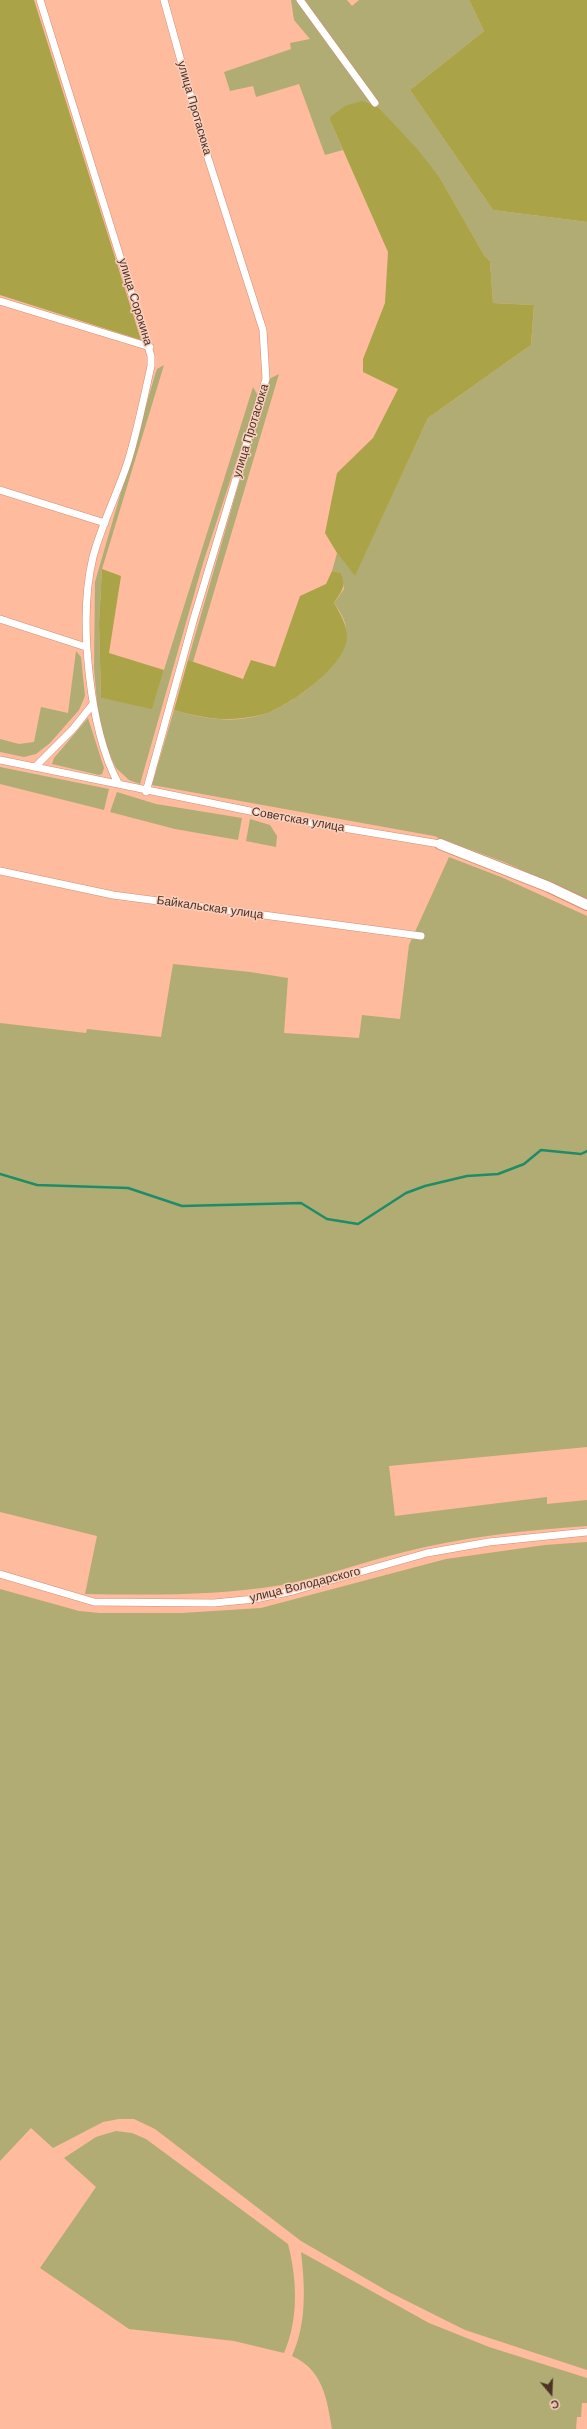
<!DOCTYPE html>
<html>
<head>
<meta charset="utf-8">
<style>
  body { margin:0 }
  #map { position:relative; width:587px; height:2429px; overflow:hidden; background:#febb9e; font-family:Helvetica,sans-serif }
  canvas { display:block }
  .north { position:absolute; left:531px; top:2373px; width:40px; height:40px; -webkit-text-stroke:3px #f9d0be; paint-order:stroke; rotate:161deg; font-size:11px; font-weight:700; line-height:16px; text-align:center; color:#4c3125 }
  .north::after { content:''; display:block; margin:auto; width:14px; height:18px; background:#4c3125; clip-path:polygon(50% 0,100% 100%,50% 72%,0 100%) }
</style>
</head>
<body>
<div id="map">
<canvas width="587" height="2429"></canvas>
<div class="north">С</div>
</div>
<script>
const ctx = document.querySelector('canvas').getContext('2d');
ctx.lineJoin = 'round';
function fill(path, color) { ctx.fillStyle = color; ctx.fill(path, 'evenodd'); }
function stroke(path, color, width, dash) { ctx.strokeStyle = color; ctx.lineWidth = width; ctx.lineCap = dash ? 'butt' : 'round'; ctx.setLineDash(dash || []); ctx.stroke(path); }
function label(font, color, halo, rows, align = 'center') {
  ctx.font = font + ' Helvetica,sans-serif'; ctx.lineWidth = 3; ctx.setLineDash([]); ctx.textBaseline = 'middle'; ctx.strokeStyle = halo; ctx.fillStyle = color; for (const [text, x, y, turn = 0] of rows) {
    ctx.save(); ctx.translate(x, y); ctx.rotate((+turn || 0) * Math.PI / 180); ctx.textAlign = isNaN(turn) ? turn : align; if (halo) ctx.strokeText(text, 0, 0); ctx.fillText(text, 0, 0); ctx.restore();
  }
}
const green = new Path2D(`
  M291,0H347L352,6L359,0H469L484,31L410,90L493,210L587,222V899L504,862L434,836L152,785L174,710C204,719 233,724 264,714C294,704 350,664 346,628C345,619 339,610 334,603L344,589L341,573L332,571L337,553L355,575L428,418L531,345L534,305L493,303L490,261L484,255L440,178L378,107L329,118L343,150L325,155L299,84L256,97L253,86L230,91L224,72L291,49L290,43L310,39L294,20Z
  M164,365L102,569L99,623L101,698L152,708L253,387L258,396L203,563L140,784L129,780L116,768L108,751L98,715L94,668L95,582L155,375L157,369Z
  M279,374L193,662L188,660L269,379Z
  M76,651L81,657L85,696L79,710L50,743L36,754L24,757L0,752V739L19,744L34,742L41,707L68,713Z
  M88,718L104,768L102,774L99,775L52,764L54,758Z
  M0,767L109,789L104,810L0,784Z
  M117,792L156,804L242,818L238,840L175,829L110,812Z
  M250,819L270,825L277,836L276,847L246,841Z
  M449,857L501,877L587,916V1447L389,1466L395,1516L547,1497V1504L587,1500V1526C526,1530 463,1537 404,1552C363,1562 323,1577 281,1585C216,1596 151,1595 85,1594L97,1536L0,1512V1023L86,1033L87,1029L161,1037L173,964L250,972L288,978L284,1033L359,1038L362,1015L400,1019L409,945Z
  M587,1542V2370L465,2330L389,2292L301,2241L155,2129L134,2119H119L103,2122L53,2148L31,2128L0,2161V1589L79,1611L100,1613H182L261,1608L446,1559L545,1545Z
  M116,2131L132,2133L146,2139L288,2244C297,2279 299,2319 284,2353L234,2341L129,2329L40,2268L96,2187L64,2158L96,2137Z
  M301,2252L429,2323L489,2347L587,2378V2403H582L581,2417H577L576,2429H332C327,2399 323,2370 292,2356C307,2323 305,2287 301,2252Z`);
const forest = new Path2D(`
  M0,0H34L141,340L0,295Z
  M469,0H587V222L493,210L410,90L484,31Z
  M362,101L378,107L418,150L440,178L484,255L490,261L493,303L534,305L531,345L428,418L355,576L337,553L325,533L337,473L373,438L398,389L363,372V359L385,303L388,252L329,118L345,106Z
  M102,569L121,576L109,653L164,670L152,709L101,698L99,623Z
  M332,571L341,573C346,589 342,590 334,603C340,613 347,625 347,637C346,666 290,706 264,714C232,723 205,719 174,710L188,660L243,679L251,660L275,667L300,596L326,584Z`);
const stream = new Path2D(`
  M0,1174L37,1185L128,1188L182,1206L301,1203L327,1219L358,1224L406,1193L425,1186L467,1176L498,1174L524,1164L541,1150L581,1154L587,1151`);
const street = new Path2D(`
  M40,0L151,356V366C144,397 138,428 129,458C119,491 102,523 93,557C78,618 89,728 118,783
  M300,0L375,103
  M0,301L150,347
  M0,490L105,523
  M0,619L86,647
  M0,760L289,819L440,844
  M35,767L73,729L93,704
  M146,792L194,618L266,379L263,330L208,158L164,0
  M0,871L113,895L421,936
  M0,1574L94,1602L214,1603L255,1599L293,1591L427,1553L489,1542L587,1532`);
const secondary = new Path2D(`
  M440,844L549,887L587,905`);
const streetNames = [
  ["улица Протасюка",194,108,74],
  ["улица Сорокина",135,302,73],
  ["улица Протасюка",251,431,-73],
  ["Советская улица",298,820,10],
  ["Байкальская улица",210,908,8],
  ["улица Володарского",305,1585,-14]
];
fill(green, '#b0ac73');
fill(forest, '#aba348');
stroke(stream, '#1e8d67', 2.5);
stroke(street, '#cf8f73', 8);
stroke(secondary, '#cf8f73', 12);
stroke(street, '#fff', 7);
stroke(secondary, '#fff', 10);
label('12px', '#4c3125', '#f9d0be', streetNames);
</script>
</body>
</html>
